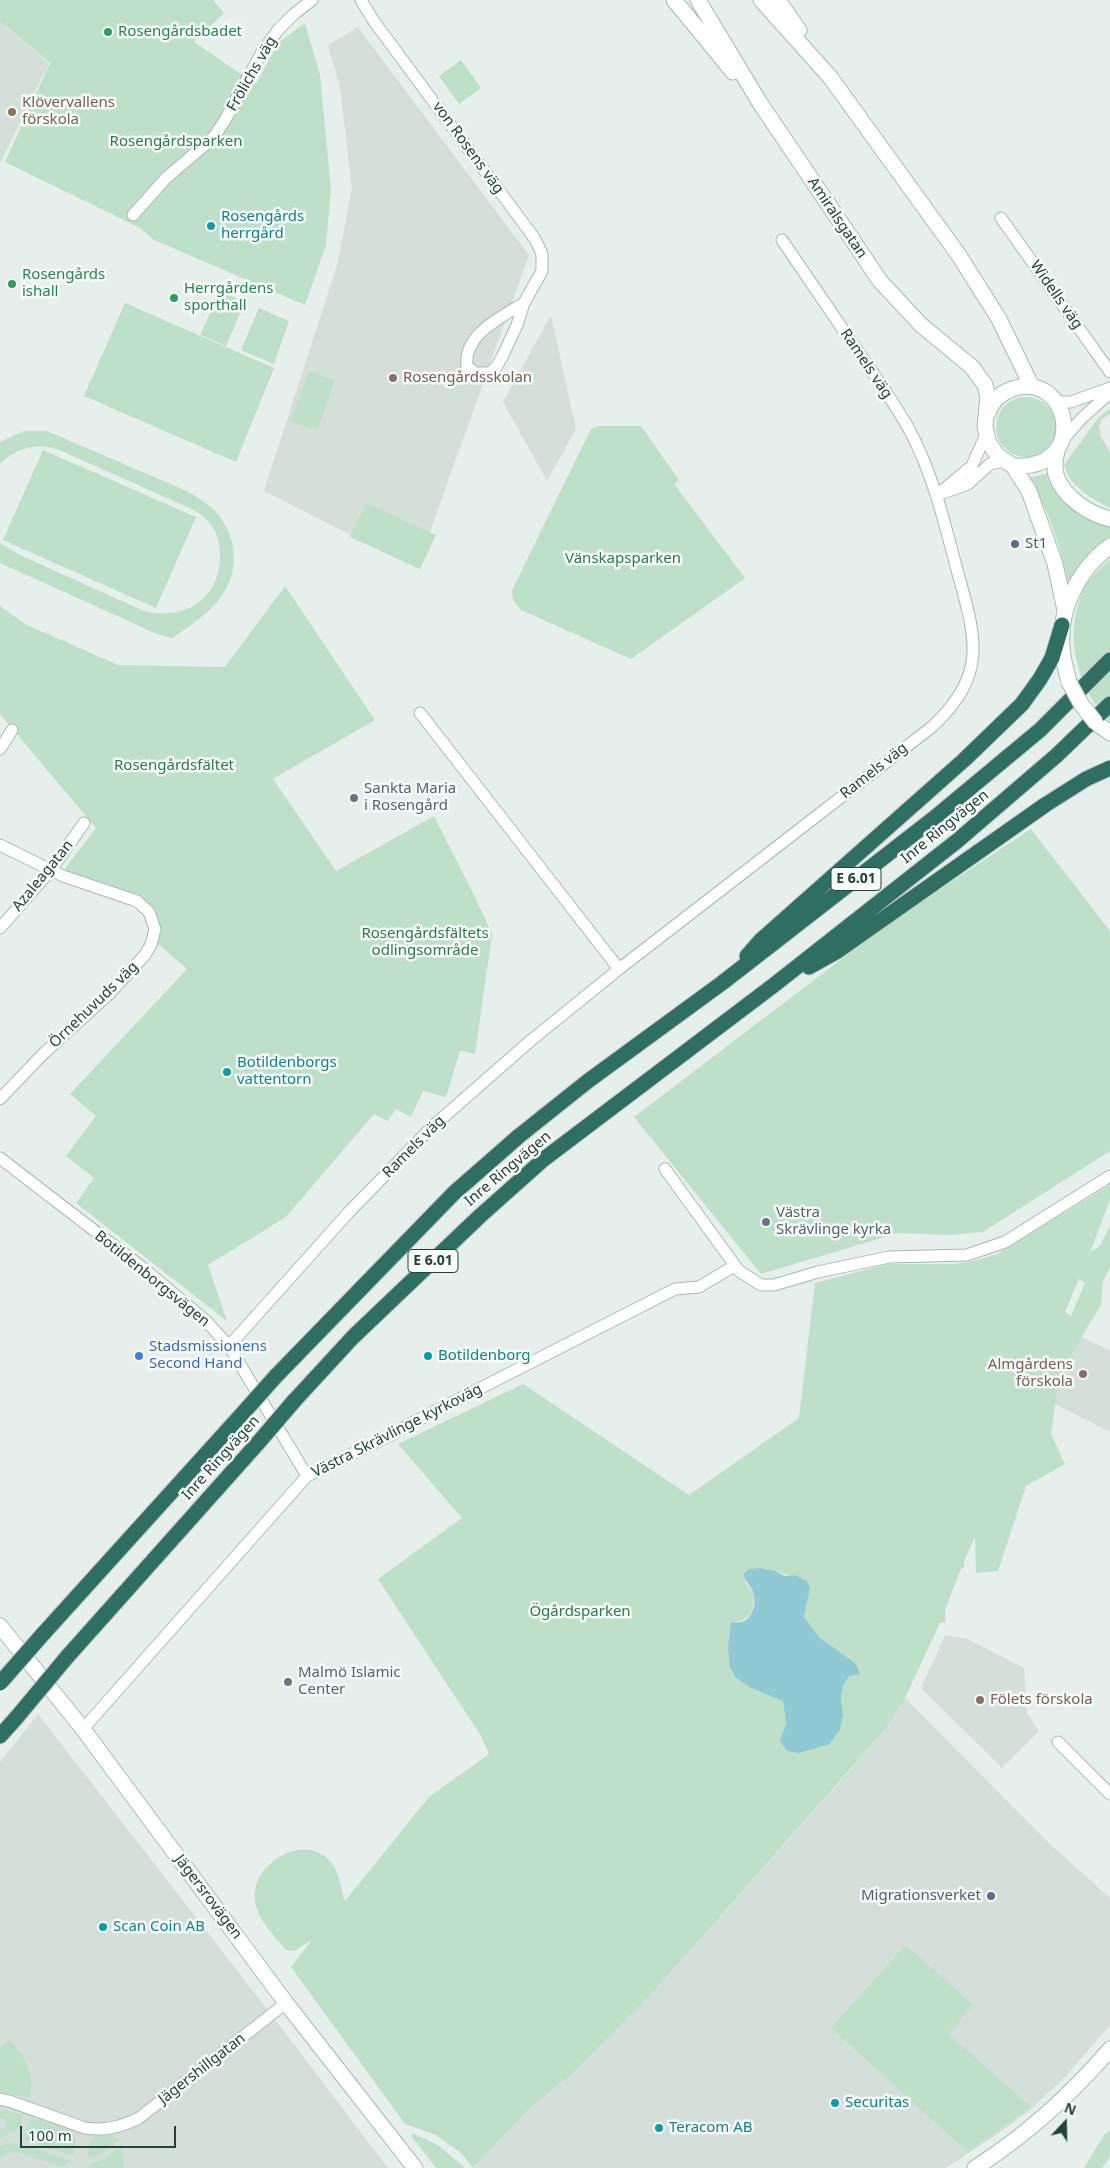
<!DOCTYPE html>
<html>
<head>
<meta charset="utf-8">
<style>
  body { margin:0 }
  #map { position:relative; width:1110px; height:2168px; overflow:hidden; background:#e6efeb; font-family:"Noto Sans",sans-serif }
  canvas { display:block }
  .north { position:absolute; left:1040px; top:2098px; width:50px; height:50px; -webkit-text-stroke:4px #f7fbf9; paint-order:stroke; rotate:21deg; font-size:14px; font-weight:700; line-height:20px; text-align:center; color:#24423a }
  .north::after { content:''; display:block; margin:auto; width:18px; height:22px; background:#24423a; clip-path:polygon(50% 0,100% 100%,50% 72%,0 100%) }
  .scale { position:absolute; left:20px; top:2126px; width:156px; height:22px; box-sizing:border-box; border:2px solid #24423a; border-top:0; padding-left:6px; font-size:15px; line-height:18px; white-space:nowrap; color:#24423a; -webkit-text-stroke:4px #f7fbf9; paint-order:stroke }
</style>
</head>
<body>
<div id="map">
<canvas width="1110" height="2168"></canvas>
<div class="north">N</div>
<div class="scale">100 m</div>
</div>
<script>
const ctx = document.querySelector('canvas').getContext('2d');
ctx.lineJoin = 'round';
function fill(path, color) { ctx.fillStyle = color; ctx.fill(path, 'evenodd'); }
function stroke(path, color, width, dash) { ctx.strokeStyle = color; ctx.lineWidth = width; ctx.lineCap = dash ? 'butt' : 'round'; ctx.setLineDash(dash || []); ctx.stroke(path); }
function label(font, color, halo, rows, align = 'center') {
  ctx.font = font + ' "Noto Sans",sans-serif'; ctx.lineWidth = 5; ctx.setLineDash([]); ctx.textBaseline = 'middle'; ctx.strokeStyle = halo; ctx.fillStyle = color; for (const [text, x, y, turn = 0] of rows) {
    ctx.save(); ctx.translate(x, y); ctx.rotate((+turn || 0) * Math.PI / 180); ctx.textAlign = isNaN(turn) ? turn : align; if (halo) ctx.strokeText(text, 0, 0); ctx.fillText(text, 0, 0); ctx.restore();
  }
}
const built = new Path2D(`
  M0,21L49,63L1,162H0Z
  M358,27L529,255L417,568L264,491L337,265L352,189L340,87L328,45Z
  M551,315L576,429L547,481L503,402Z
  M1077,1334L1110,1351V1432L1043,1398Z
  M945,1635L968,1639L1024,1668L1027,1713L1039,1731L1002,1768L921,1688Z
  M905,1698L1052,1846L1110,1898V2025L1065,2077L1029,2111L999,2133L946,2168H473L532,2106L571,2075L656,1989L853,1767L883,1732Z
  M38,1714L267,2009L388,2168H0V1762Z`);
const green = new Path2D(`
  M0,0H213L224,13L192,43L194,42L256,84L278,43L305,23L320,75L331,189L326,245L305,305L154,240L140,228L5,162L50,63L0,21Z
  M461,60L481,88L459,104L439,76Z
  M220,291L245,302L226,346L200,335Z
  M125,303L274,368L236,462L84,396Z
  M259,308L289,321L274,364L241,350Z
  M309,371L333,380L334,382L318,429L316,430L292,422L291,419Z
  M996 427a30 30 0 1 1 60 0a30 30 0 1 1-60 0Z
  M1110,409V414L1102,419L1099,426L1101,437L1110,452V508C1092,499 1069,486 1064,465L1099,417Z
  M599,426H641L679,480L674,484L745,578L631,659L521,610L513,600L512,590L591,429Z
  M24,431H47L189,492C198,498 209,504 217,513C236,536 240,567 224,592C213,611 190,626 172,638L157,634L0,563V543L20,555L144,611C183,621 219,600 220,558C220,545 218,532 209,522C202,514 192,509 183,505L57,449C35,443 17,448 0,464V442Z
  M43,450L196,517L156,608L3,540Z
  M1049,473L1110,526V538L1085,558L1068,582C1060,546 1049,509 1028,478Z
  M366,503L436,535L420,569L350,537Z
  M1110,558V722C1076,689 1062,631 1085,587C1090,577 1102,567 1110,558Z
  M285,586L375,720L273,779L336,871L434,816L474,895L492,934L475,1054L460,1051L446,1097L423,1091L411,1117L396,1109L388,1121L374,1114L286,1217L208,1265L227,1321L76,1203L94,1178L66,1156L96,1116L70,1094L187,969L158,944C159,931 161,918 152,907C140,891 83,877 63,871L96,828L0,714V606L25,624L118,665L225,667Z
  M1031,829L1110,931V1151L983,1232L950,1235L898,1233L761,1274L634,1117L889,923Z
  M1110,1185V1200L1090,1252L1100,1246L1110,1226V1268L1103,1281L1101,1305L1059,1374L1051,1434L1065,1464L1026,1486L998,1571L976,1573L975,1536L964,1562V1567L961,1569L945,1610V1622L940,1623L905,1698L883,1732L656,1989L571,2075L532,2106L473,2168L461,2153L436,2135L405,2124L291,1967L312,1940L294,1951L286,1950C276,1938 260,1922 256,1906C245,1868 300,1832 328,1859C340,1870 340,1887 345,1901L429,1797L489,1754L481,1736L378,1579L462,1518L398,1444L523,1384L689,1495L799,1418L815,1283L887,1264H953L974,1261L997,1254ZM1079,1279L1085,1283L1071,1316L1065,1312ZM761,1568C773,1570 783,1576 795,1575L810,1589L804,1617L820,1638L842,1655L859,1674L849,1676L843,1686L841,1697L843,1717L840,1730L830,1744L799,1752L780,1741L786,1724L783,1701L751,1688L731,1622C751,1621 753,1614 754,1595L745,1581Z
  M906,1945L973,2005L948,2034L1031,2107L968,2152L831,2028Z
  M10,2040C25,2059 37,2073 29,2098L0,2092V2049L7,2041Z
  M0,2109L24,2115L19,2129L0,2139V2129L5,2128L7,2123L4,2119L0,2118Z
  M33,2118L70,2130C79,2138 75,2145 73,2156L25,2140L24,2133Z
  M1110,2130V2157L1102,2168H1084L1104,2135Z
  M412,2133L438,2145L465,2168H436L412,2137Z
  M109,2134L120,2140L99,2156L86,2158L92,2137Z
  M10,2143L28,2146L71,2161L62,2167L17,2152L7,2153L0,2159V2146Z
  M122,2145L124,2168H89L90,2163L102,2160Z`);
const water = new Path2D(`
  M761,1568L775,1571L785,1576L795,1575L807,1581L810,1589L804,1617L820,1638L856,1664L860,1674L849,1676L843,1686L841,1697L843,1716L840,1730L830,1744L799,1753L787,1751L780,1741L786,1724L783,1701L751,1688L735,1677L730,1667L728,1648L731,1622C735,1622 740,1623 744,1621C752,1618 756,1604 754,1596C753,1587 745,1583 744,1574L749,1569Z`);
const street = new Path2D(`
  M361,0L373,20L535,239L542,254V271L524,303L517,325L503,355L497,366L490,373H475L467,366C463,335 501,317 524,303
  M133,215L166,178L214,137L225,120L262,52L278,30L294,14L312,0
  M1001,218L1110,372
  M1057,402H1071L1110,388
  M1062,441L1082,418L1110,393
  M943,493L968,484L990,464L1004,461
  M937,495L972,466L986,434
  M420,713L619,969
  M0,749L12,730
  M0,845L63,876L137,901L149,912L155,929L151,945L144,956L109,994L43,1054L0,1099
  M0,928L51,870L84,823
  M0,1158L143,1268L205,1320L229,1346L307,1476
  M665,1169L739,1271L761,1285H774L818,1272L889,1257L967,1255L1005,1242L1110,1176
  M229,1346L349,1212L431,1128L529,1042L619,969L933,726C991,671 974,634 956,566C944,521 933,475 911,433C896,405 877,379 859,353C834,316 808,278 782,240
  M83,1729L307,1476L389,1436L418,1420L675,1289L699,1287L734,1266
  M1058,1742L1110,1794
  M0,2099L9,2101L85,2128C105,2131 121,2127 139,2118L286,2003`);
const secondary = new Path2D(`
  M674,0L733,72
  M698,0L760,103L880,281L921,325L972,367L985,385L988,397L985,426L988,441L997,455L1013,466L1029,491L1055,564L1065,610
  M761,0L830,77L958,254L999,319L1032,387
  M778,0L799,30
  M988,413C992,401 1001,393 1012,389C1070,369 1091,471 1013,466
  M1057,451C1055,459 1054,467 1056,475C1063,497 1089,514 1110,519
  M1069,682C1067,673 1064,664 1063,655C1056,614 1077,570 1110,546
  M1096,723L1110,733
  M0,1626L83,1729L286,2003L415,2168
  M975,2168C1026,2135 1071,2095 1110,2049`);
const highway = new Path2D(`
  M747,956L761,940L964,760L1022,704L1040,679L1052,658L1062,625
  M809,967L836,952L1045,805L1086,779L1110,768
  M276,1376L454,1193L519,1136L588,1081L722,983L933,819L1040,730L1110,660
  M294,1401L353,1337L480,1216L544,1159L774,985L957,841L1056,756L1110,704
  M43,1634L243,1413
  M67,1657L258,1443
  M0,1736L17,1717`);
const secondaryBridge = new Path2D(`
  M1069,682L1081,704L1096,723`);
const highwayBridge = new Path2D(`
  M243,1413L276,1376
  M258,1443L294,1401
  M0,1683L43,1634
  M17,1717L67,1657`);
const markers = [
  [108,32,5,"#2e9e5b"],
  [12,112,5,"#8d6e63"],
  [211,226,5,"#0f9aa8"],
  [12,284,5,"#2e9e5b"],
  [174,298,5,"#2e9e5b"],
  [393,378,5,"#8d6e63"],
  [1015,544,5,"#5c6f8a"],
  [354,798,5,"#6b7280"],
  [227,1072,5,"#0f9aa8"],
  [766,1222,5,"#6b7280"],
  [139,1356,5,"#3f7fe0"],
  [428,1356,5,"#0f9aa8"],
  [1083,1374,5,"#8d6e63"],
  [288,1682,5,"#6b7280"],
  [980,1700,5,"#8d6e63"],
  [991,1896,5,"#5c6f8a"],
  [103,1927,5,"#0f9aa8"],
  [835,2103,5,"#0f9aa8"],
  [659,2128,5,"#0f9aa8"]
];
const shields = [
  [856,879,50],
  [433,1261,50]
];
const shieldNames = [
  ["E 6.01",856,879],
  ["E 6.01",433,1261]
];
const leisureNames = [
  ["Rosengårdsbadet",118,32],
  ["Rosengårds",22,275],
  ["ishall",22,292],
  ["Herrgårdens",184,289],
  ["sporthall",184,306]
];
const streetNames = [
  ["Frölichs väg",252,74,-60],
  ["von Rosens väg",468,148,54],
  ["Amiralsgatan",837,218,56],
  ["Widells väg",1056,295,55],
  ["Ramels väg",866,364,56],
  ["Ramels väg",874,771,-38],
  ["Inre Ringvägen",945,827,-39],
  ["Azaleagatan",43,876,-51],
  ["Örnehuvuds väg",94,1005,-44],
  ["Ramels väg",414,1147,-45],
  ["Inre Ringvägen",508,1169,-40],
  ["Botildenborgsvägen",152,1279,39],
  ["Västra Skrävlinge kyrkoväg",397,1431,-27],
  ["Inre Ringvägen",221,1458,-48],
  ["Jägersrovägen",208,1897,53],
  ["Jägershillgatan",202,2069,-38]
];
const educationNames = [
  ["Klövervallens",22,103],
  ["förskola",22,120],
  ["Rosengårdsskolan",403,378],
  ["Almgårdens",1073,1365,"right"],
  ["förskola",1073,1382,"right"],
  ["Fölets förskola",990,1700]
];
const parkNames = [
  ["Rosengårdsparken",176,142],
  ["Vänskapsparken",623,559],
  ["Rosengårdsfältet",174,766],
  ["Rosengårdsfältets",425,934],
  ["odlingsområde",425,951],
  ["Ögårdsparken",580,1612]
];
const cultureNames = [
  ["Rosengårds",221,217],
  ["herrgård",221,234],
  ["Botildenborgs",237,1063],
  ["vattentorn",237,1080],
  ["Botildenborg",438,1356],
  ["Scan Coin AB",113,1927],
  ["Securitas",845,2103],
  ["Teracom AB",669,2128]
];
const serviceNames = [
  ["St1",1025,544],
  ["Migrationsverket",981,1896,"right"]
];
const worshipNames = [
  ["Sankta Maria",364,789],
  ["i Rosengård",364,806],
  ["Västra",776,1213],
  ["Skrävlinge kyrka",776,1230],
  ["Malmö Islamic",298,1673],
  ["Center",298,1690]
];
const shopNames = [
  ["Stadsmissionens",149,1347],
  ["Second Hand",149,1364]
];
fill(built, '#d4dfda');
fill(green, '#bfe0c8');
fill(water, '#8ec9d4');
stroke(street, '#a8b8b2', 13);
stroke(secondary, '#a4bbb3', 17);
stroke(highway, '#c2cac8', 17);
stroke(street, '#fff', 11);
stroke(secondary, '#fff', 15);
stroke(highway, '#2f6f62', 15);
stroke(secondaryBridge, '#a4bbb3', 17, []);
stroke(highwayBridge, '#c2cac8', 17, []);
stroke(secondaryBridge, '#fff', 15);
stroke(highwayBridge, '#2f6f62', 15);
for (const [x, y, r, color] of markers) { const dot = new Path2D(); dot.arc(x, y, r, 0, 2 * Math.PI); ctx.fillStyle = color; ctx.fill(dot); stroke(dot, '#f7fbf9', 2); }
for (const [x, y, w] of shields) { const box = new Path2D(); box.roundRect(x - w / 2, y - 11.5, w, 23, 4); ctx.fillStyle = '#f7fbf9'; ctx.fill(box); stroke(box, '#24423a', 1); }
label('bold 14px', '#24423a', null, shieldNames);
label('15px', '#27864d', '#f7fbf9', leisureNames, 'left');
label('15px', '#24423a', '#f7fbf9', streetNames);
label('15px', '#785e54', '#f7fbf9', educationNames, 'left');
label('15px', '#2d7a4b', '#f7fbf9', parkNames);
label('15px', '#0d838f', '#f7fbf9', cultureNames, 'left');
label('15px', '#4e5e75', '#f7fbf9', serviceNames, 'left');
label('15px', '#5b616d', '#f7fbf9', worshipNames, 'left');
label('15px', '#366cbe', '#f7fbf9', shopNames, 'left');
</script>
</body>
</html>
